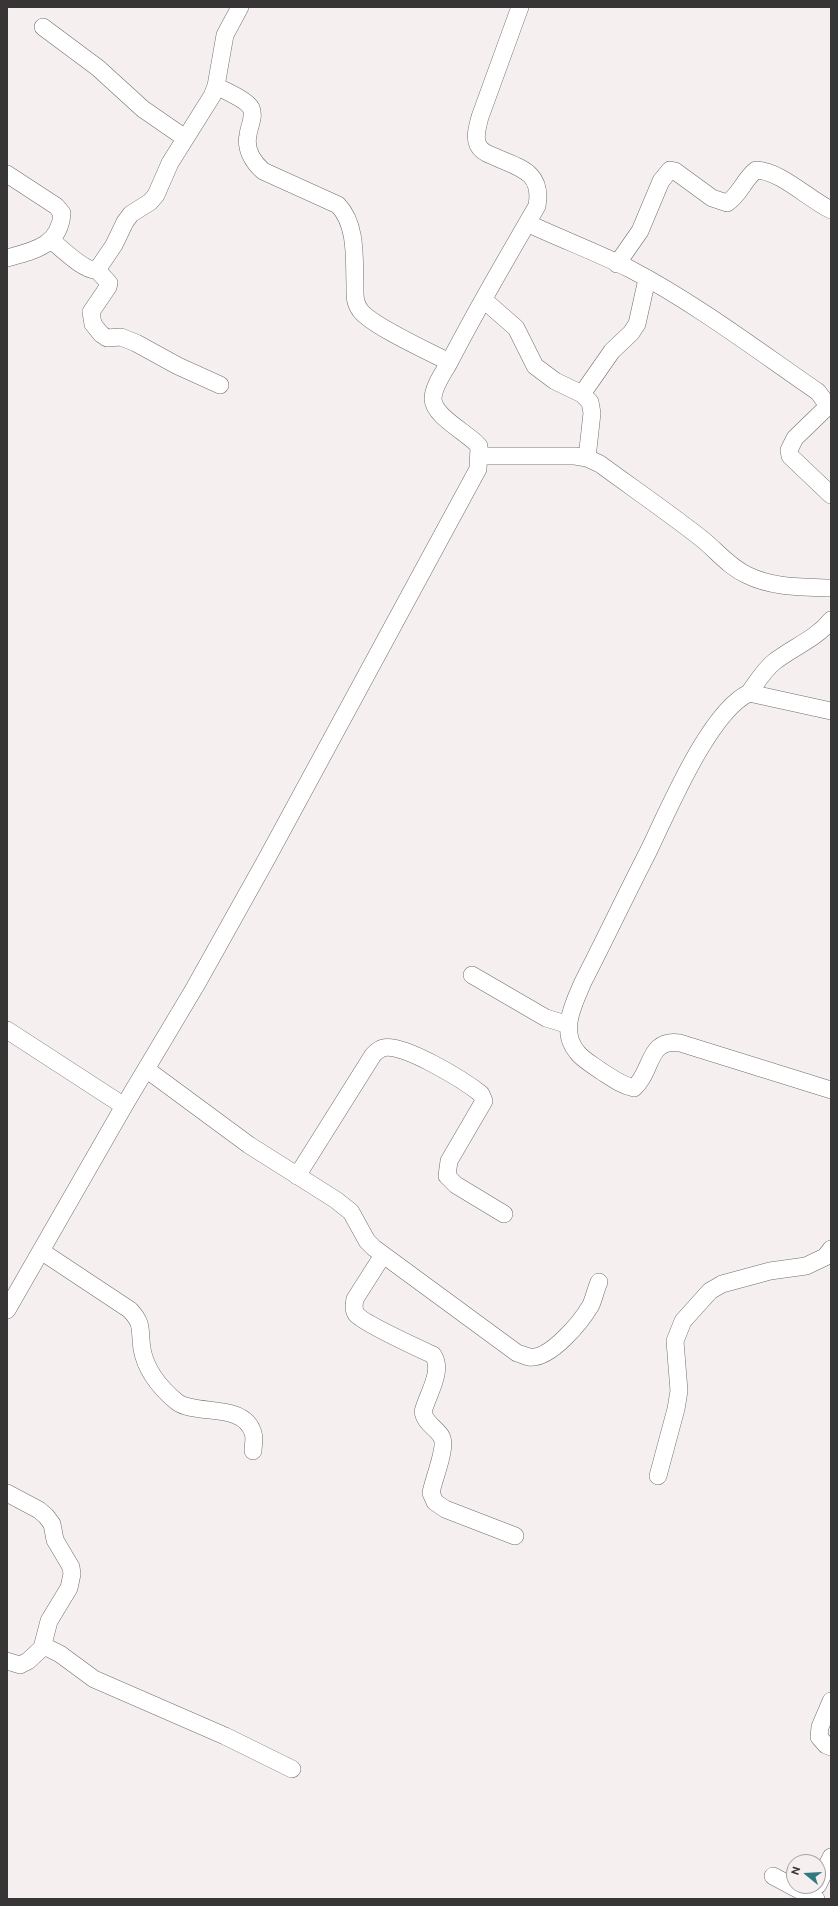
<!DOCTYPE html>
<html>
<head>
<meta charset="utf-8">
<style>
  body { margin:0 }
  #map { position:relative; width:838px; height:1906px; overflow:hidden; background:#f5f0ef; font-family:Ubuntu,sans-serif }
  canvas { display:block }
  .frame { position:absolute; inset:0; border:8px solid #373535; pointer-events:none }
  .north { position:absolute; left:786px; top:1854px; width:40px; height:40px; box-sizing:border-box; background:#f5f0ef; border:1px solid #a9a5a5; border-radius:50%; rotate:288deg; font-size:11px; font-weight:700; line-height:16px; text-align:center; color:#373535 }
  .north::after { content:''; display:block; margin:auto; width:14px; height:18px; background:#30797f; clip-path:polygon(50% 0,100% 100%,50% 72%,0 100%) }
</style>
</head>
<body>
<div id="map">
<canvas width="838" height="1906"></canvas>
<div class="frame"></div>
<div class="north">N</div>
</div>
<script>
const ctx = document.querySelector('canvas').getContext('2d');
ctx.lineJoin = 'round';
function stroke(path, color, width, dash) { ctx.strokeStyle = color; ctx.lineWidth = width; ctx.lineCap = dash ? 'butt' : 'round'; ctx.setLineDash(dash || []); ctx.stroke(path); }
const minor = new Path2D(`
  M43,27L98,68L143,109L185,138
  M216,86C224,90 247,100 251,108C255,117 249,126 248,135C245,149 253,162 263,171L338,205C357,225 354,258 355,284C355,293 354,302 360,310C370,325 430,352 449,362
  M7,174L56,206L62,213C60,246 33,251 7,258
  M527,223C561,239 596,252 630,269C695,303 757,350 818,392L826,403L825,409L795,438L789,450L790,456L831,495
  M51,240C61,248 85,272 97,270L114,245L125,222L131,214L150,202L156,195L170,163L212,96L216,86L225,35L240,7
  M617,264L640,231L661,181L670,170L675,171L712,198L727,203C740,195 744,179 756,170C781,171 808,199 831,210
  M97,270L109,283L108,287L91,312L93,324L101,334L107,338L121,337L136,343L178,366L220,385
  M484,300L516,328L535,366L555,381L582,394L590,402L592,413L587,458
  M582,394L612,351L631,333L637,324L647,279
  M480,456H575L587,458L600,464C634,489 669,513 702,539C717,551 729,567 747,575C773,588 803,587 831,588
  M749,693C757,682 764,670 774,662C793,647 816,639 831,620
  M831,711L749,693C709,712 668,811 648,852C626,895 605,939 583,982C574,1003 559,1031 577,1052C583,1060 593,1065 601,1071C612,1078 621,1085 634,1088C653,1071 647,1038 680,1043L831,1090
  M472,975L546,1018L569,1025
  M7,1030L124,1106
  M146,1069L249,1145L336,1200L351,1212L367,1241L374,1248L517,1353C521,1354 525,1356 529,1357C550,1360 581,1322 591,1305C594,1298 596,1289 599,1282
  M297,1176L373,1055C375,1053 379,1049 383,1048C402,1042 465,1081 481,1094L484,1101L449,1161L447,1176L456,1185L504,1214
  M41,1251L130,1310C144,1325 139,1330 142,1349C146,1371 160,1388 177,1402C196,1416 244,1402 253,1433C255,1438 253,1446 253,1451
  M383,1255L355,1299C354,1304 353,1309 356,1314C363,1323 420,1349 433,1355C444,1371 427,1395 423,1412C425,1423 435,1427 441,1436C448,1446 433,1480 431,1493L435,1502L445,1509L515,1536
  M7,1310L124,1106L195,987L266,860L478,469L479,446C468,433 434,417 433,399C433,387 443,373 449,363C476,310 507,258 537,206C543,171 519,168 493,156C487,154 481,151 478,145C474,137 478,125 480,117L520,7
  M658,1476L676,1409L679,1391L675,1341L683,1321L710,1291L722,1284L770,1271L806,1266L825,1257L831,1249
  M7,1493L39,1510L46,1516L52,1524L55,1540L71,1567L72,1574L69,1588L49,1621L42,1648
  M7,1661L20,1665L28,1661L42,1648H48L60,1654L94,1679L225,1736L292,1769
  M831,1701L820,1727L819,1737L826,1745L831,1747
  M773,1876L816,1899
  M818,1885L831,1857`);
stroke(minor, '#716d6b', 18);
stroke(minor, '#fff', 17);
</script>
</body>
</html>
